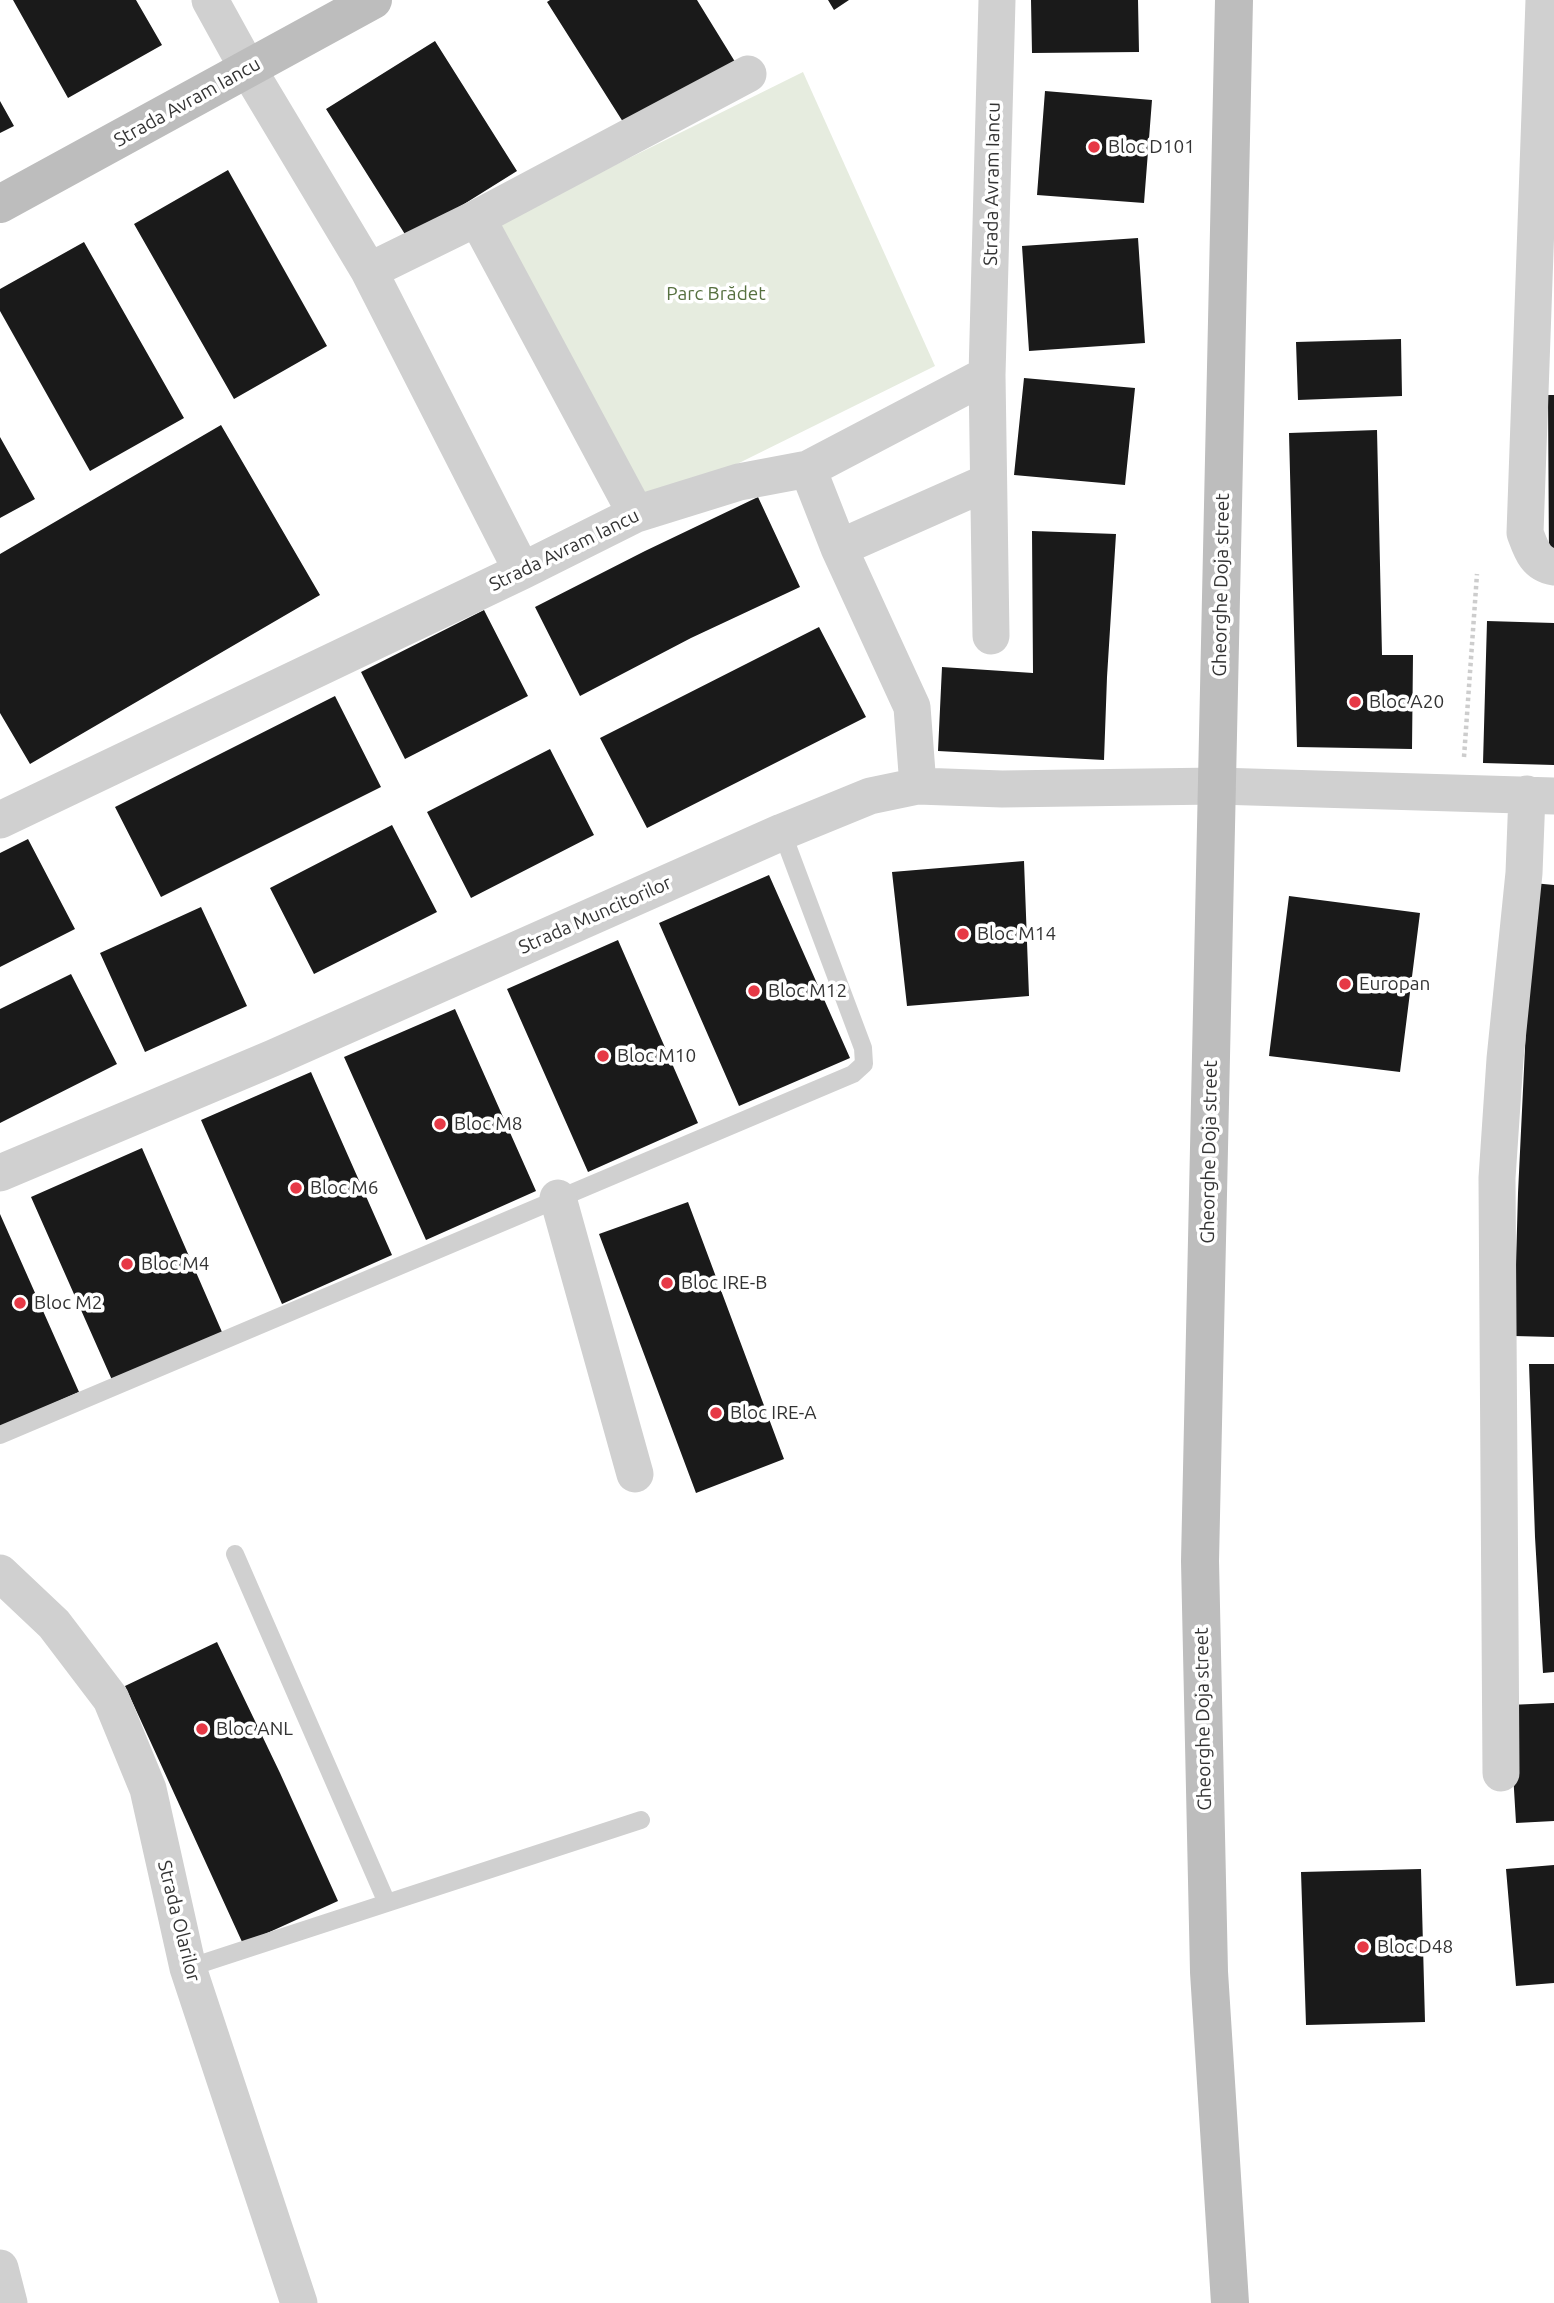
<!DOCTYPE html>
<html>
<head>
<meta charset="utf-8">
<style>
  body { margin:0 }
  canvas { display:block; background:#fff }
</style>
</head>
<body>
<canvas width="1554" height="2303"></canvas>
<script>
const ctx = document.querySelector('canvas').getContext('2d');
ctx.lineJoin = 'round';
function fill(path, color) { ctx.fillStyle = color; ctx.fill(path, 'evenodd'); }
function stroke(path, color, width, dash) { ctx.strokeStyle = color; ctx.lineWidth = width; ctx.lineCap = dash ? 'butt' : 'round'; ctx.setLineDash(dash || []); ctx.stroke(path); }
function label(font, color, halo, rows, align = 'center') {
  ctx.font = font + ' Ubuntu,sans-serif'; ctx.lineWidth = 7; ctx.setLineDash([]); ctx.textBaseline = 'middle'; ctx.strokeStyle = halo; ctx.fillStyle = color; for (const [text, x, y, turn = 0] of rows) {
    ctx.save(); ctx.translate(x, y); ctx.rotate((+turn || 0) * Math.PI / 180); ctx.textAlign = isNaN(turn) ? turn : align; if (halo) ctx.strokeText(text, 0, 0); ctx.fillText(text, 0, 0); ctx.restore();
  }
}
const green = new Path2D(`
  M803,72L935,366L636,514L494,225Z`);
const building = new Path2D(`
  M13,0H136L162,45L68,98Z
  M550,0H697L737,65L630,133L547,2Z
  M828,0H849L834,10Z
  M1031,0H1138L1139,52L1032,53Z
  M435,41L517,171L408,239L326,109Z
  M1045,91L1152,100L1144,203L1037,195Z
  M0,101L14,126L0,133Z
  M228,170L327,346L234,399L134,224Z
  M1138,238L1145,343L1029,351L1022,246Z
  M84,242L184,418L90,471L0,311V289Z
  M1401,339L1402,396L1298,400L1296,342Z
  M1024,378L1135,388L1125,485L1014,475Z
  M1548,395H1554V560H1549Z
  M221,425L320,595L30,764L0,713V554Z
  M1377,430L1382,655H1413L1412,749L1297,747L1289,433Z
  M0,437L35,499L0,518Z
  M758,497L800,587L691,638L580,696L535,607L645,551Z
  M1032,531L1116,534L1107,677L1104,760L938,751L942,667L1033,673Z
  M484,610L528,696L405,759L361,672Z
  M1487,621L1554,623V765L1483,763Z
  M819,627L866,717L647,828L600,738Z
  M335,696L381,787L161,897L115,807Z
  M550,749L594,835L471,898L427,812Z
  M392,825L437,912L314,974L270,888Z
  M28,839L75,929L0,967V853Z
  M1024,861L1029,996L907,1006L892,872Z
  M769,875L850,1058L739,1106L659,923Z
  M1533,883L1554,885V1337L1514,1336L1518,1193Z
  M1289,896L1420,913L1400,1072L1269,1056Z
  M201,907L247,1006L145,1052L100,953Z
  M618,940L698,1123L588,1172L507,989Z
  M71,974L117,1064L0,1123V1009Z
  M455,1009L536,1191L426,1240L344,1057Z
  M311,1072L392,1255L282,1304L201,1120Z
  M142,1148L222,1332L112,1380L31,1197Z
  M688,1202L784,1459L696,1493L599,1234Z
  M0,1214L79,1392L0,1427Z
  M1529,1364H1554V1672L1543,1673L1535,1537Z
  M217,1642L280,1773L338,1901L243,1944L125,1686Z
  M1554,1703V1821L1516,1823L1509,1705Z
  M1554,1865V1983L1516,1986L1506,1869Z
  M1421,1869L1425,2022L1306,2025L1301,1872Z`);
const path = new Path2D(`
  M1464,757L1477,574`);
const lane = new Path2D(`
  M0,1435L853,1074L864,1064L863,1048L782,832
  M235,1554L387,1903
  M188,1968L641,1820`);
const street = new Path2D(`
  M210,0L248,69L369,271L522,571
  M1544,0L1525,533C1531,549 1535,564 1554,567
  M369,271L477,218
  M987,375L991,636
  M808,469L839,548L912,707L918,786
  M636,514L477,218L748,74
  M839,548L988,482
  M0,820L522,571L636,514L739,482L808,469L987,375L997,0
  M0,1173L273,1058L782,832L870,796L918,786L1002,789L1217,786L1554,796
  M558,1198L635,1474
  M0,1573L54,1624L111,1699L148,1789L188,1968L299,2303
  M1501,1773L1497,1178L1505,1059L1524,873L1527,794
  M0,2268L9,2303`);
const secondary = new Path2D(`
  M0,204L373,0
  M1230,2303L1209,1972L1200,1561L1234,0`);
const markers = [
  [1094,147,7,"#e63946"],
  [1355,702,7,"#e63946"],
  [963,934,7,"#e63946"],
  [1345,984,7,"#e63946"],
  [754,991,7,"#e63946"],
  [603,1056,7,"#e63946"],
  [440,1124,7,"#e63946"],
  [296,1188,7,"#e63946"],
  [127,1264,7,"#e63946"],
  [667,1283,7,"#e63946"],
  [20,1303,7,"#e63946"],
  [716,1413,7,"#e63946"],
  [202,1729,7,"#e63946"],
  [1363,1947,7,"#e63946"]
];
const streetNames = [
  ["Strada Avram Iancu",187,102,-29],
  ["Strada Avram Iancu",992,184,-89],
  ["Strada Avram Iancu",564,550,-26],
  ["Gheorghe Doja street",1221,585,-89],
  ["Strada Muncitorilor",595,915,-24],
  ["Gheorghe Doja street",1209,1152,-89],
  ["Gheorghe Doja street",1203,1719,-91],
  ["Strada Olarilor",179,1921,76]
];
const poiNames = [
  ["Bloc D101",1108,147],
  ["Bloc A20",1369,702],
  ["Bloc M14",977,934],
  ["Europan",1359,984],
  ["Bloc M12",768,991],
  ["Bloc M10",617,1056],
  ["Bloc M8",454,1124],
  ["Bloc M6",310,1188],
  ["Bloc M4",141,1264],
  ["Bloc IRE-B",681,1283],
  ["Bloc M2",34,1303],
  ["Bloc IRE-A",730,1413],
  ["Bloc ANL",216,1729],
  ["Bloc D48",1377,1947]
];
const parkNames = [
  ["Parc Brădet",716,294]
];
fill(green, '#e6ecdf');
fill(building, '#1a1a1a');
stroke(path, '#cdcdcd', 4.5, [3.5, 3.5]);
stroke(lane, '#d0d0d0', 18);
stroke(street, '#d0d0d0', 37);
stroke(secondary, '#bdbdbd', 38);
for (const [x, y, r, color] of markers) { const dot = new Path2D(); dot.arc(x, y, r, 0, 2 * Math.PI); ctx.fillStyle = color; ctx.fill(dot); stroke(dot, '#fff', 2.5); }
label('19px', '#333', '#fff', streetNames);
label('19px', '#333', '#fff', poiNames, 'left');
label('19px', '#56703f', '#fff', parkNames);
</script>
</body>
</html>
